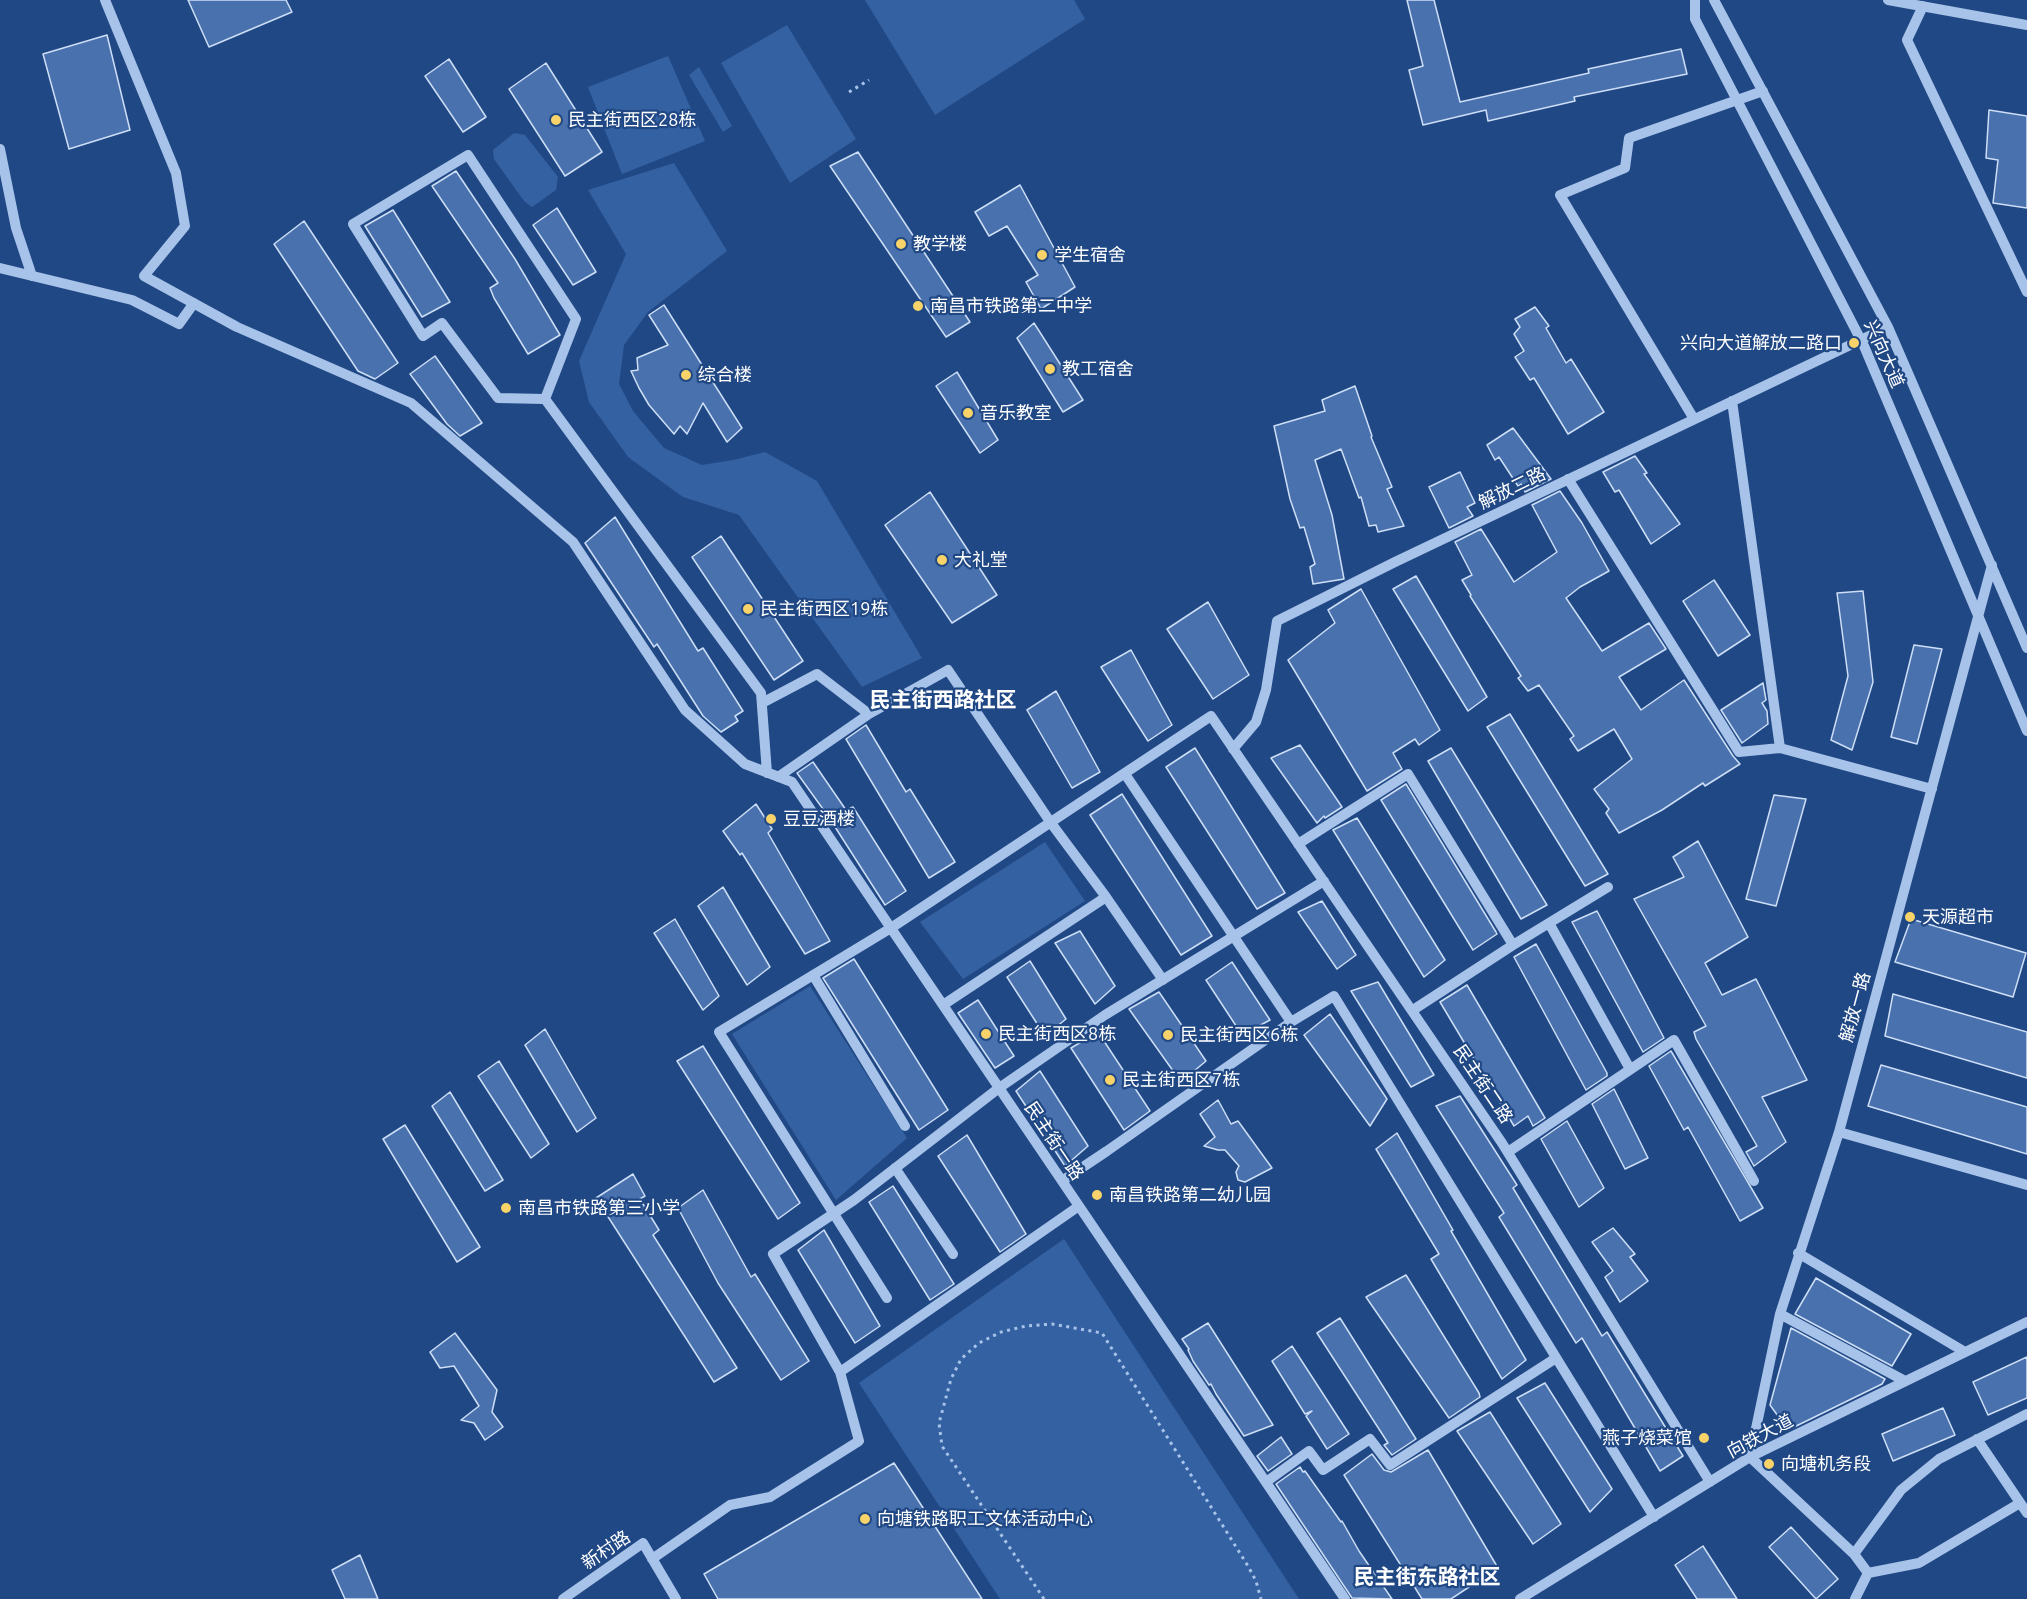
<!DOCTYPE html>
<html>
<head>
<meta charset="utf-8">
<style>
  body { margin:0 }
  canvas { display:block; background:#204885 }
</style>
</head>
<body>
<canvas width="2027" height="1599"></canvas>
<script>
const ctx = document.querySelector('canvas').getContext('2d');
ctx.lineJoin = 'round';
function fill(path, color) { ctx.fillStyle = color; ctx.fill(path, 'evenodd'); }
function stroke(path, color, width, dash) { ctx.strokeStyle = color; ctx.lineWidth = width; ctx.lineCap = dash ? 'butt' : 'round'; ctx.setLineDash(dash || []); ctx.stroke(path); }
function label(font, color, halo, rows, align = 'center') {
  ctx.font = font + ' Ubuntu,"Noto Sans SC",sans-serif'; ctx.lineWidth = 4.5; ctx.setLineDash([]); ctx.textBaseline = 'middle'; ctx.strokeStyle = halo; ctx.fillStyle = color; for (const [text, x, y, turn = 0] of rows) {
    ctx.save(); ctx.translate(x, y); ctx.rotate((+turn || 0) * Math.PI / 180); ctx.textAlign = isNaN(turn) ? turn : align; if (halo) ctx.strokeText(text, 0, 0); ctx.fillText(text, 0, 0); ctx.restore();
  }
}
const green = new Path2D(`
  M865,0H1074L1085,19L935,115Z
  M787,25L856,139L790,183L721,63Z
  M668,56L705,141L622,174L588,87Z
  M699,67L732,126L723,132L689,75Z
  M514,133L525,135L558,177L556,190L532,207L524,201L494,159L493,150Z
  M674,163L727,251L648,312L624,345L619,384L633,411L664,448L702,465L733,460L765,452L817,481L922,658L862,687L739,515L683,497L628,457L589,402L579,361L626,254L588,190Z
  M1045,842L1085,901L963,979L920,922Z
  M810,986L907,1138L836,1200L732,1034Z
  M1064,1239L1299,1599H1000L859,1383Z`);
const building = new Path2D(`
  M188,0H286L292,12L209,47Z
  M1407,0H1434L1460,102L1589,73L1588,69L1681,49L1687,74L1574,97L1575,101L1488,121L1486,110L1423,125L1409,70L1423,66Z
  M107,35L130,130L69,149L43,54Z
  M449,59L486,117L463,132L425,76Z
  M546,63L602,152L565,176L509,89Z
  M1989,110L2027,116V208L1993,203L1998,160L1986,158Z
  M858,152L970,322L946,337L830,166Z
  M456,171L515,259L560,335L528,354L494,298L490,288L498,283L432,186Z
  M1020,185L1075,287L1041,309L1026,282L1038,275L1007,226L989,236L975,212Z
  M557,208L596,272L573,285L533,225Z
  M393,210L450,302L422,317L365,226Z
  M304,221L398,363L375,379L358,371L274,244Z
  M664,305L742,428L727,442L703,403L687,434L680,426L674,434L649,405L639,388L631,371L638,370L637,358L668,345L649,315Z
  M1535,307L1549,326L1546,328L1566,363L1571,359L1604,412L1568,434L1534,378L1530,380L1515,357L1524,351L1514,334L1520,327L1515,319Z
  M1034,323L1083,400L1063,412L1017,338Z
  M435,356L482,423L460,436L447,424L410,374Z
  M957,372L998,440L980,453L936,386Z
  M1355,386L1372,436L1371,437L1392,487L1387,489L1404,526L1378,532L1376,525L1369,526L1361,497L1359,498L1341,449L1315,460L1332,515L1344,579L1313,584L1310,567L1315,564L1304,527L1300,528L1290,499L1274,426L1325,411L1322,400Z
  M1513,428L1551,479L1525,492L1521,484L1518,486L1499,457L1495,460L1487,445Z
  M1635,456L1647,473L1644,474L1680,524L1651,544L1619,490L1615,492L1603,472Z
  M1460,472L1475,503L1467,507L1473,516L1449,528L1429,487Z
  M1560,491L1582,523L1609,571L1580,587L1566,598L1602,651L1649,623L1666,649L1619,677L1641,710L1684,680L1733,756L1740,764L1705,786L1703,783L1662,810L1619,833L1606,813L1609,809L1594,789L1632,759L1614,729L1578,751L1570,739L1574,736L1539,685L1528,691L1518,678L1521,676L1470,596L1471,595L1462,580L1472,575L1455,542L1481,529L1514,582L1557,552L1532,505Z
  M930,492L997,595L952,623L885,525Z
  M615,517L698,651L703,648L743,711L735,716L738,721L721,732L703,716L657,644L654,647L585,543Z
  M721,536L803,661L774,680L692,557Z
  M1416,576L1487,697L1468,711L1393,589Z
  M1714,580L1750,635L1718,656L1683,601Z
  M1361,589L1440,730L1419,745L1415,739L1393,753L1402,769L1367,791L1288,660L1335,623L1328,610Z
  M1863,591L1873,682L1852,750L1831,740L1848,676L1837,593Z
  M1208,602L1249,675L1213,699L1167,629Z
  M1914,645L1942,649L1917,744L1891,737Z
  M1131,650L1172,725L1148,741L1101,667Z
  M1763,683L1766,700L1762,703L1767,711L1768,724L1742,743L1721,710Z
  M1056,691L1100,772L1072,788L1027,710Z
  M1510,714L1608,874L1585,886L1487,727Z
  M866,725L906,792L910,789L955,862L929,878L846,739Z
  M1300,745L1342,807L1325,818L1324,816L1317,823L1271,758Z
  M1195,748L1285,893L1257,909L1166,767Z
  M1451,748L1547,905L1521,919L1428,761Z
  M813,762L846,810L853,807L906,891L885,905L828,816L797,773Z
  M1406,784L1496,932L1497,934L1473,950L1381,800Z
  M1122,794L1212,936L1181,955L1090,815Z
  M1774,795L1806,799L1776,906L1746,899Z
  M756,804L772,829L768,833L830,941L805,954L742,853L740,855L723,831Z
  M1357,818L1445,960L1424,977L1333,830Z
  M1698,841L1748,937L1705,963L1722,995L1756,979L1807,1080L1762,1097L1786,1142L1754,1166L1746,1152L1757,1146L1696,1039L1694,1032L1706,1026L1634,899L1684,877L1673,857Z
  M723,887L770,967L747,985L698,906Z
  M1322,901L1356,955L1337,969L1298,912Z
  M1597,911L1664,1038L1643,1052L1572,922Z
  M675,919L719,996L703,1010L654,933Z
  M1911,919L2026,953L2013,997L1895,962Z
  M1080,931L1115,986L1095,1004L1055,943Z
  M1536,944L1607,1073V1076L1586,1090L1514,957Z
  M854,959L948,1110L919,1130L823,978Z
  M1030,961L1066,1019L1045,1036L1007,977Z
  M1232,962L1270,1020L1242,1035L1206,980Z
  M1378,982L1434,1075L1411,1087L1351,991Z
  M1467,985L1545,1118L1533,1126L1528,1116L1514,1126L1440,1002Z
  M1159,992L1206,1061L1181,1082L1129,1009Z
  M1893,994L2027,1032V1078L1885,1036Z
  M978,1000L1014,1056L995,1068L958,1013Z
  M1330,1014L1387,1099L1370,1126L1304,1035Z
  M545,1029L596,1118L577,1132L525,1045Z
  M1098,1032L1150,1111L1124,1130L1071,1048Z
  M703,1046L800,1203L778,1219L677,1061Z
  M1671,1051L1763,1208L1740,1221L1688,1127L1684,1130L1649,1066Z
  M499,1061L549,1144L531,1158L478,1076Z
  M1881,1065L2027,1107V1154L1868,1106Z
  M1040,1071L1088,1146L1065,1166L1016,1091Z
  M1614,1089L1648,1158L1625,1169L1592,1104Z
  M450,1092L503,1180L485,1191L432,1106Z
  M1460,1096L1517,1185L1513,1188L1602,1336L1607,1332L1683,1456L1660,1471L1582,1338L1576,1343L1499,1217L1504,1213L1436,1106Z
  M1218,1100L1231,1124L1238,1121L1272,1168L1245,1182L1238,1180L1236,1172L1239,1166L1225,1150H1218L1204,1146L1215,1137L1200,1114Z
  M1567,1121L1604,1188L1579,1207L1541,1139Z
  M405,1125L480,1247L457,1262L383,1139Z
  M1397,1133L1453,1230L1451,1231L1526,1360L1502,1379L1431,1259L1439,1254L1376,1149Z
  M967,1135L1026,1234L1000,1252L938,1156Z
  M633,1174L645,1196L640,1199L659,1230L653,1235L737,1368L714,1382L596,1198Z
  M893,1186L954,1284L930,1300L869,1202Z
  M703,1190L751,1277L755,1274L809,1361L781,1380L718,1283L678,1208Z
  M1613,1228L1635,1254L1630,1257L1648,1281L1620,1302L1605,1277L1613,1271L1592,1242Z
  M824,1230L880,1326L855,1343L798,1250Z
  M1406,1275L1479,1393L1480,1397L1449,1418L1366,1297Z
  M1816,1278L1911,1334L1892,1366L1795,1314Z
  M1340,1318L1416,1439L1392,1455L1384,1445L1388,1443L1317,1333Z
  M1208,1323L1273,1425L1244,1436L1216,1394L1211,1384L1209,1385L1193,1361L1188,1350L1189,1349L1182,1339Z
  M1791,1328L1885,1379L1882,1384L1788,1430L1770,1405Z
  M455,1333L497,1390L492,1412L503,1427L485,1440L474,1423L461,1420L479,1406L454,1366L440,1368L430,1352Z
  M1292,1346L1349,1434L1327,1449L1306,1416L1312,1411L1305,1414L1272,1361Z
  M2027,1357V1398L1988,1415L1973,1382Z
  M1545,1383L1612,1489L1590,1512L1517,1398Z
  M1943,1408L1955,1435L1893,1461L1882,1434Z
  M1490,1412L1561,1524L1533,1544L1457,1431Z
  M1281,1437L1292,1454L1268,1471L1257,1456Z
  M1428,1450L1498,1568L1451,1599H1422L1344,1475L1372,1454L1384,1470L1391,1472Z
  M894,1463L982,1599H718L704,1574Z
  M1300,1467L1303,1472L1305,1471L1341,1522L1342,1521L1359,1551L1392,1599L1352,1598L1276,1484Z
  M1791,1527L1838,1579L1816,1599L1769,1547Z
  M1703,1546L1737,1599H1697L1675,1565Z
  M360,1555L378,1599H345L332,1570Z`);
const path = new Path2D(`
  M849,92L869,80
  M1044,1599L942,1446L939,1423L951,1379L961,1359L979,1343L1001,1332L1026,1326L1052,1324L1102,1333L1248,1566L1256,1581L1261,1599`);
const minor = new Path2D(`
  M105,0L176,173L185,226L144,276L237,327L411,403L573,542L685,710L745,764L792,782L1345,1599
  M1695,0V19L1864,346L2027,731
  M1714,0L1888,327L2027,648
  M1888,0L2027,25
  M1923,6L1907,40L2027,292
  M0,149L16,228L32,276
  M0,268L132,300L179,324L194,303
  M545,399L498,398L442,323L423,336L353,224L468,155L576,319L545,399L761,693L767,773
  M1732,401L1780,748L1932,789
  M1694,419L1560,195L1625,168L1629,138L1763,91
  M1568,479L1739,752L1780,748
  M762,703L817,674L869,714
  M1233,749L1256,722L1266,690L1277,621L1395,562L1888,327
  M778,777L869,714L948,670L1051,823L1106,897L1163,980
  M1298,844L1408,774L1513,945
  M1549,923L1630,1069
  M813,975L905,1126
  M943,1005L1106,897
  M1413,1010L1513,945L1608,887
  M1291,1022L1334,996L1654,1517
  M1839,1132L2027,1185
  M1508,1152L1674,1040L1754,1181
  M895,1168L953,1254
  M1062,1181L1107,1151L1291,1022L1125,774
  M1798,1253L1965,1352
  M887,1298L719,1032L891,928L1211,716L1502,1143L1710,1482
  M1780,1314L1905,1381
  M840,1372L1079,1206
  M1977,1439L2027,1513
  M1266,1482L1309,1451L1323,1470L1370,1439L1390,1465L1556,1358
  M1854,1554L1901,1490L1939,1459L2027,1414
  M652,1559L730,1505L770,1497L859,1441L840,1372L773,1254L854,1200L999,1088L1105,1015L1324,881
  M1868,1573L1919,1563L2020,1503
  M563,1599L643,1543L676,1599
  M1520,1599L1750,1457L2027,1322
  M1855,1599L1868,1573L1854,1554L1750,1457L1780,1314L1839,1132L1992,565`);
const markers = [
  [556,120,6,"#f7d369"],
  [901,244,6,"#f7d369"],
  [1042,255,6,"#f7d369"],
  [918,306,6,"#f7d369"],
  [1854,343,6,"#f7d369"],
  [1050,369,6,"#f7d369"],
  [686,375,6,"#f7d369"],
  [968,413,6,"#f7d369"],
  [942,560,6,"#f7d369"],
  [748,609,6,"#f7d369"],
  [771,819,6,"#f7d369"],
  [1910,917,6,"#f7d369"],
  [986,1034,6,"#f7d369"],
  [1168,1035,6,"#f7d369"],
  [1110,1080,6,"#f7d369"],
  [1097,1195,6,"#f7d369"],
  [506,1208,6,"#f7d369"],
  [1704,1438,6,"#f7d369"],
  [1769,1464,6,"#f7d369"],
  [865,1519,6,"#f7d369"]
];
const poiNames = [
  ["民主街西区28栋",568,120],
  ["教学楼",913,244],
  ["学生宿舍",1054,255],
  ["南昌市铁路第二中学",930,306],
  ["兴向大道解放二路口",1842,343,"right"],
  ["教工宿舍",1062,369],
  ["综合楼",698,375],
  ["音乐教室",980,413],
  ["大礼堂",954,560],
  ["民主街西区19栋",760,609],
  ["豆豆酒楼",783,819],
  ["天源超市",1922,917],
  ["民主街西区8栋",998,1034],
  ["民主街西区6栋",1180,1035],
  ["民主街西区7栋",1122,1080],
  ["南昌铁路第二幼儿园",1109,1195],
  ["南昌市铁路第三小学",518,1208],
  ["燕子烧菜馆",1692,1438,"right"],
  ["向塘机务段",1781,1464],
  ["向塘铁路职工文体活动中心",877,1519]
];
const streetNames = [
  ["兴向大道",1884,354,66],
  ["解放二路",1512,488,-26],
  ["解放一路",1855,1007,-75],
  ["民主街二路",1483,1084,56],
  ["民主街一路",1054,1141,56],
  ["向铁大道",1760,1436,-28],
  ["新村路",606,1550,-34]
];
const quarterNames = [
  ["民主街西路社区",943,700],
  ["民主街东路社区",1427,1577]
];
fill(green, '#3461a2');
fill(building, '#4971ad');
stroke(building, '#cddef7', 1.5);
stroke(path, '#a8c3e9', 3, [3, 4.5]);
stroke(minor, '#a8c3e9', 10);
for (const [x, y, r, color] of markers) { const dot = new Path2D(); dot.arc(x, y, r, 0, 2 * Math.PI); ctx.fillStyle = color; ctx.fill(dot); stroke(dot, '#204885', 2); }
label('18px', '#fff', '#204885', poiNames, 'left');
label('18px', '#fff', '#204885', streetNames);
label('bold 21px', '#fff', '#204885', quarterNames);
</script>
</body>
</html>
